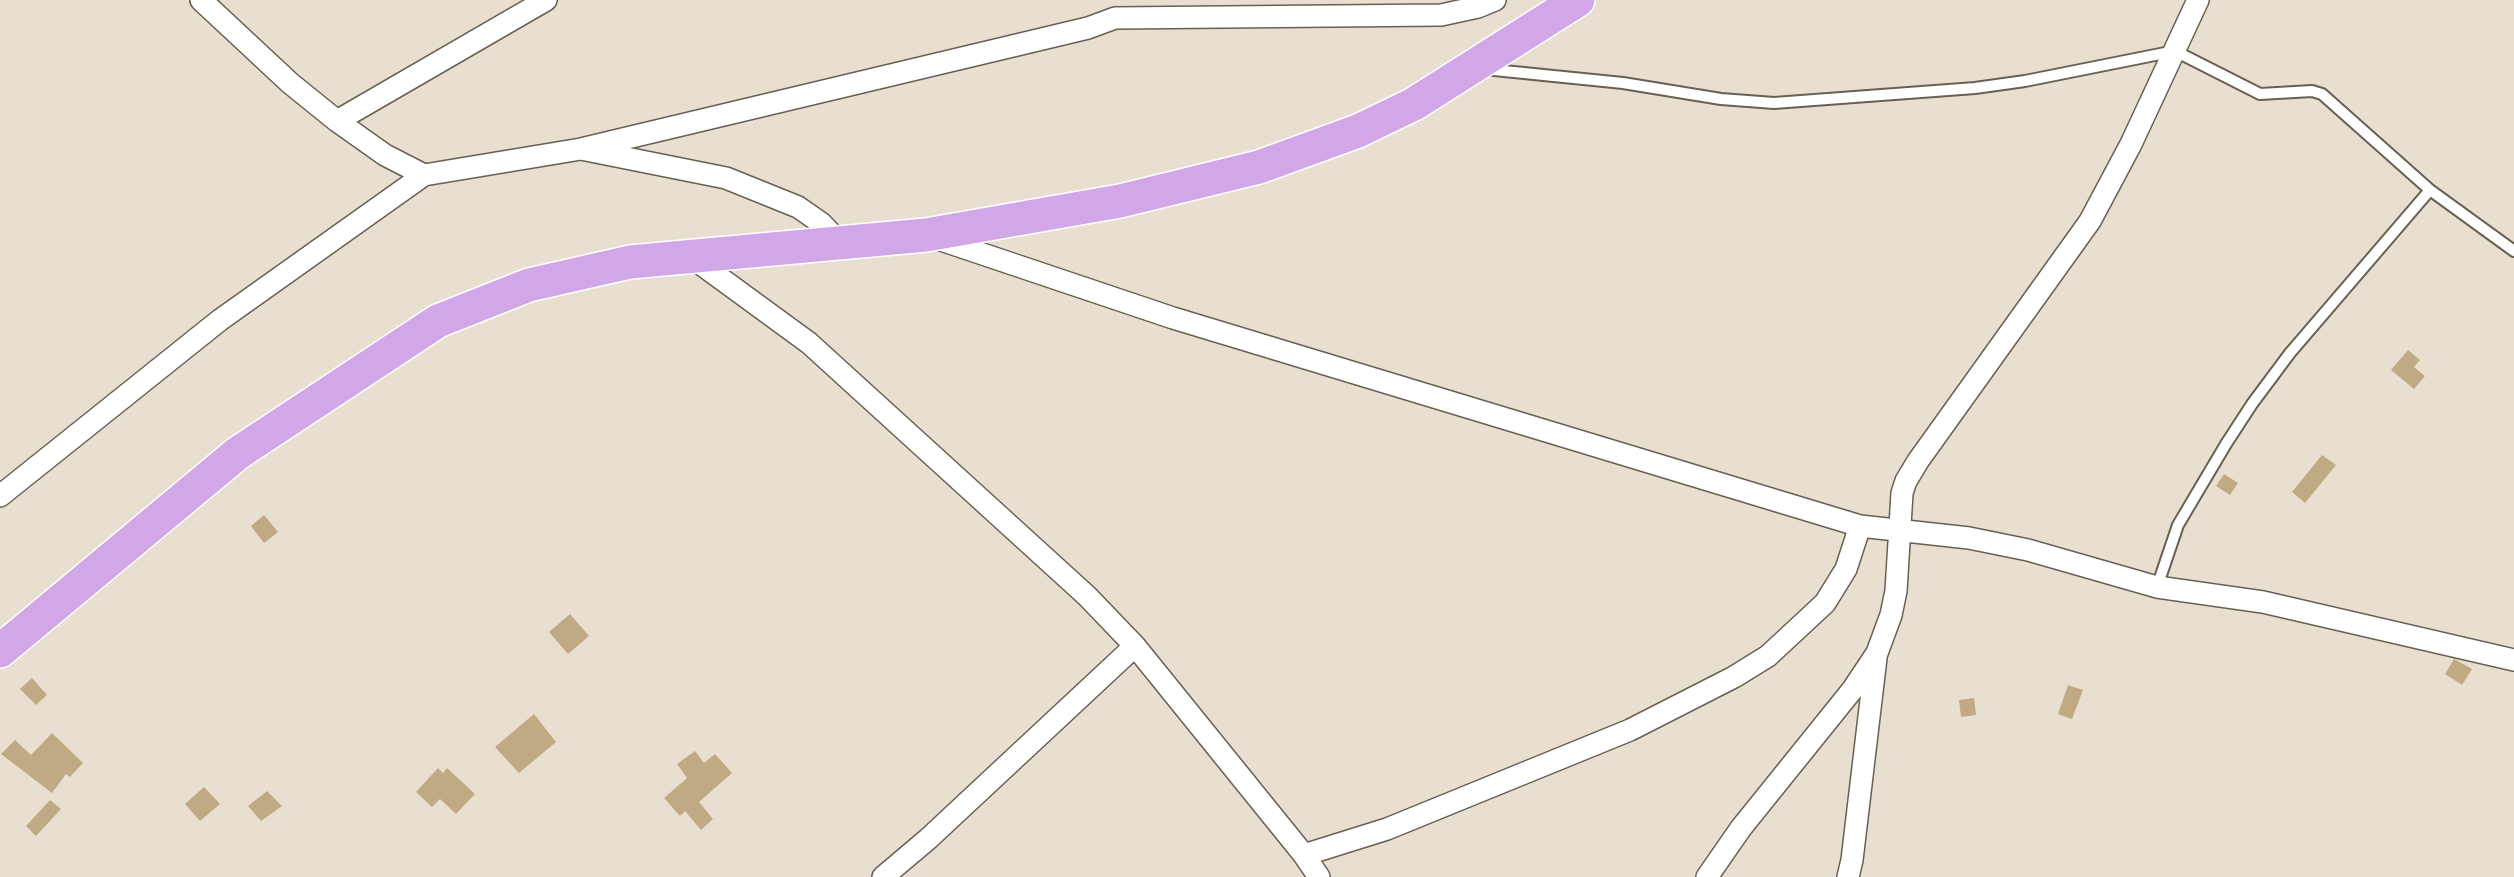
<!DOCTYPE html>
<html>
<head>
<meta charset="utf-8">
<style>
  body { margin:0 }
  canvas { display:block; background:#e9dfd0 }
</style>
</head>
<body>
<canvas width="2514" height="877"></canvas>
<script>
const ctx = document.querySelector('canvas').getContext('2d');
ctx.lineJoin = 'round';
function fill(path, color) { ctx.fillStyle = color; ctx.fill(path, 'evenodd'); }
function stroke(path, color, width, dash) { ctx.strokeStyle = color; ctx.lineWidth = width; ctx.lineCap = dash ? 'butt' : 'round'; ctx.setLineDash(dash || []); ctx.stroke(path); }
const building = new Path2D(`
  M2408,350L2420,360L2414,367L2425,376L2414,389L2391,370Z
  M2322,455L2336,465L2305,503L2292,492Z
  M2224,474L2238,483L2230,495L2216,486Z
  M264,515L278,532L264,543L251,526Z
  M570,614L589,636L568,654L549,632Z
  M2454,659L2472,669L2462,685L2445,674Z
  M32,678L47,695L36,705L20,689Z
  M2068,685L2083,690L2072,719L2058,714Z
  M1974,698L1976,715L1961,717L1959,700Z
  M534,714L556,742L519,773L495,747Z
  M52,733L83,763L70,777L66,774L52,793L1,754L15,740L31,755Z
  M695,751L704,763L715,754L732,773L699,802L713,819L701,830L685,811L680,816L664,798L687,778L677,764Z
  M438,768L443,773L447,768L475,794L456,814L440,799L432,807L416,792Z
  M204,787L220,804L200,821L185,804Z
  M267,791L282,806L261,821L248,806Z
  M50,800L61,809L36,836L26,826Z`);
const lane = new Path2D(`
  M1484,69L1623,83L1721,99L1774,103L1975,88L2025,81L2175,51L2260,94L2312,91L2322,94L2430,190L2514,251
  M2157,587L2178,525L2226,444L2252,404L2290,353L2430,190`);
const street = new Path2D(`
  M201,0L290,83L337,121L385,155L424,175L581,149L726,178L798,207L821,223L840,243
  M337,121L546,0
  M581,149L1088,28L1115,18L1441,15L1478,7L1495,0
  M932,237L1173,318L1860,526L1969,538L2028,550L2157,587L2263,602L2514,660
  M690,256L809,343L1087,596L1135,646L1304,855L1319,877
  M0,496L220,320L424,175
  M1304,855L1387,829L1630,730L1734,677L1768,656L1825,603L1846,569L1860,526
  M883,877L928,839L1135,646
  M1707,877L1741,828L1853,689L1877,653L1891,615L1896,591L1902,493L1906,481L1918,461L2090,221L2131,144L2198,0
  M1848,877L1852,860L1876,658`);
const primary = new Path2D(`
  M0,651L238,453L438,321L529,285L630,262L926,235L1120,201L1259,167L1358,131L1414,104L1578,0`);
fill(building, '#c0aa83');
stroke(lane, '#686053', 14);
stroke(street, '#686053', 24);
stroke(primary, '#fff', 36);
stroke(lane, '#fff', 10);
stroke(street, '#fff', 21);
stroke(primary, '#d1a7e8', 33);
</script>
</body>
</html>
